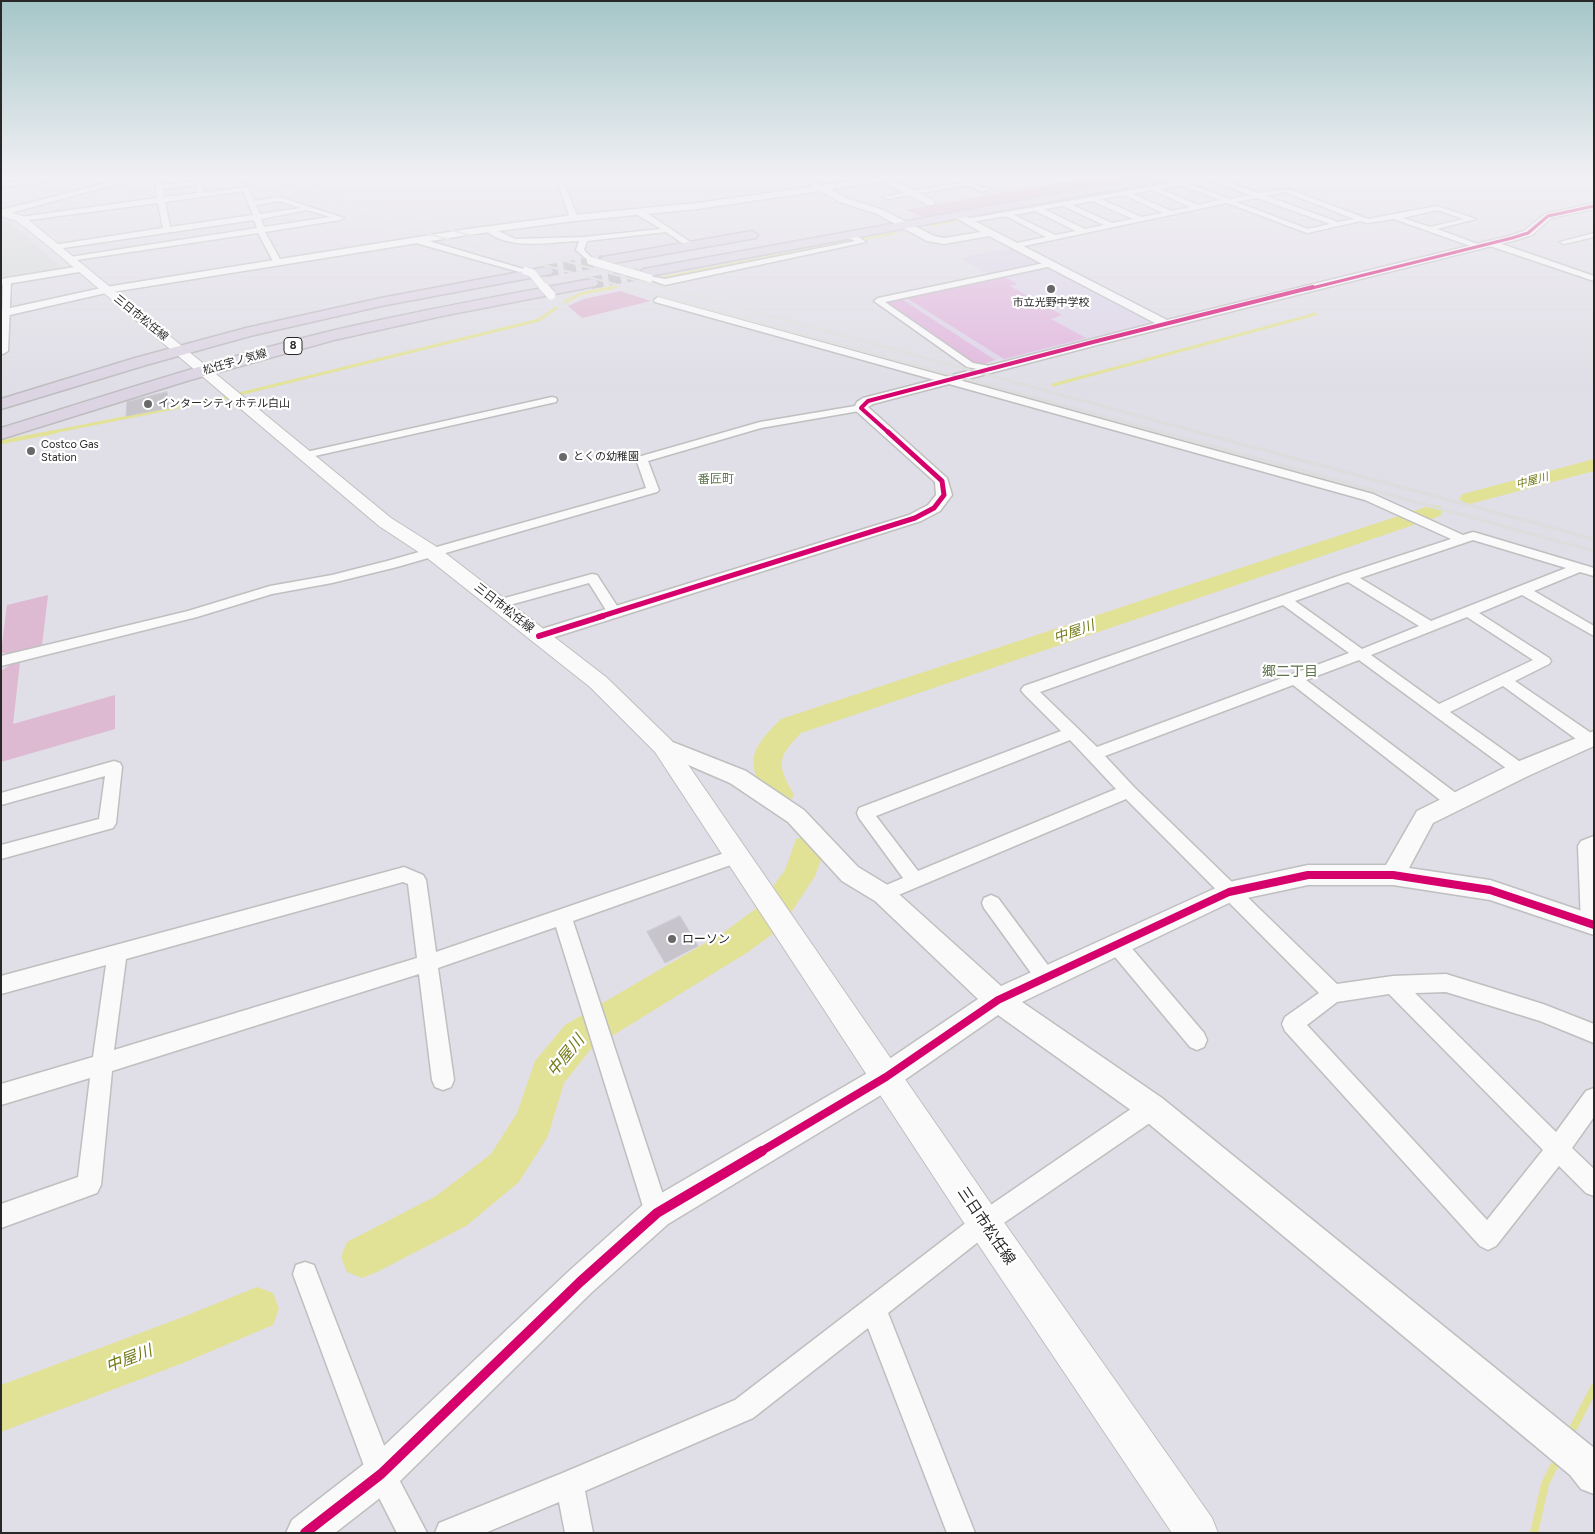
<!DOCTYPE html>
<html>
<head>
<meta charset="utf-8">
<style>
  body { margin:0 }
  #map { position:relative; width:1595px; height:1534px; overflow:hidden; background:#e0dee6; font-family:Figtree,sans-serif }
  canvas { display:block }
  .frame { position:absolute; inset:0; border:2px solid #282828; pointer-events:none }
</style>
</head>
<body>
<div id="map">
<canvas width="1595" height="1534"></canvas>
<div class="frame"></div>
</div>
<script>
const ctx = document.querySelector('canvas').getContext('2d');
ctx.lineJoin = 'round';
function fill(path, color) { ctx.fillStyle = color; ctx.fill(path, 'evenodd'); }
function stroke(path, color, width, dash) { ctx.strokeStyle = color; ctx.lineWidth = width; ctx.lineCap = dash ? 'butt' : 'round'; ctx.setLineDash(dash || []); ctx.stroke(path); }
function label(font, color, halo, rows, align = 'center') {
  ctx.font = font + ' Figtree,"Noto Sans JP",sans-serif'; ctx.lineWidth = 4.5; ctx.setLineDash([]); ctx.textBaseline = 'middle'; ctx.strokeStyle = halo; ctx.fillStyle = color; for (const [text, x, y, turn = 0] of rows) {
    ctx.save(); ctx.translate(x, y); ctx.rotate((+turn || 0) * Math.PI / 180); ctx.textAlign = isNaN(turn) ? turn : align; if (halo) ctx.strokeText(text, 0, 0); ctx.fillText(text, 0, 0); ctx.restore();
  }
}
const industrial = new Path2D(`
  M9,221L64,270L1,280V222Z`);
const education = new Path2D(`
  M1010,248L1150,320L1152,323L1151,325L1004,360L999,359L983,366L883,302L993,277L960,258Z`);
const green = new Path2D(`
  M1104,175H1177L926,218L905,210Z
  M620,291L651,301L582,318L568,306L584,299Z
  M48,595L42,645L9,653H1L7,605Z
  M20,662L13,724L115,695V729L1,762V671L11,664Z`);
const pitch = new Path2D(`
  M1003,276L1017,284L1010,286L1062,315L1051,319L1086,338L1004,359L905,297Z
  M900,298L995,360L980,365L971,362L883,301Z`);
const streamFar3 = new Path2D(`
  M127,181L151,175
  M969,218L1138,187L1221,175
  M933,225L959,220
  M860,240L896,233
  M660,278L853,241
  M608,289L616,287`);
const streamFar2 = new Path2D(`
  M565,302L580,294L614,287
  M1053,385L1316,314
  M48,433L219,399L539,320L556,308`);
const streamFar1 = new Path2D(`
  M2,442L54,432`);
const stream = new Path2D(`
  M1570,1434L1594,1388
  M1534,1533L1545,1484L1558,1458`);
const river = new Path2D(`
  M1594,459V471L1470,504L1463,502L1459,498L1463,494Z
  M1432,505L1440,506L1443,511L1440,516L801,733C776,759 777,764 794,795L789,803L779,806L769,803C746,762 747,752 781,719Z
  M807,836L818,839L823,848V855L815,876L781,928L748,952L591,1049L564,1083L548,1136L519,1182L466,1226L377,1272L362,1278L347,1272L341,1257L347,1242L436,1196L491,1154L517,1113L535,1061L565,1025L724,932L757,908L785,870L796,839Z
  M257,1287L273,1293L279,1309L273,1325L183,1363L1,1432V1385L183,1317Z`);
const building = new Path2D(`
  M167,392L169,408L126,416L127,402Z
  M680,916L698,946L665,963L647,932Z`);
const primaryTunnel = new Path2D(`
  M546,271L603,261
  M591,283L644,273`);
const minor = new Path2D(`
  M72,175H91L88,177L1,187V183Z
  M139,175H149L7,214L1,213V210Z
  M154,175H160L162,185L195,181L194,177L190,175H200L203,182L204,193L246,187L249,189L254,201L279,197L344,218L340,220L265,232L282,263L278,265L274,263L258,233L70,261L66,259L70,257L257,228L254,220L56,249L52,247L53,245L163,228L158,203L21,221L17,219L21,217L157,198ZM195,185L197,193L164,197L163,189ZM243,191L253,215L170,227L165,202ZM279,201L301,208L260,214L256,205ZM307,210L330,217L264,227L261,219Z
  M555,175H561L578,218L577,220L570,218Z
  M797,175H815L800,178Z
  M926,175H934L952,184L968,181L983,188L988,187L991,189L982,192L967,185L887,199L883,197L944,185Z
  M1230,175H1246L1222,180L1258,193L1288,189L1368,219L1437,206L1476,219L1437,229L1483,246L1476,248L1394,219L1367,223L1361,221L1307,233L1227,203L1015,248H1012V244L1046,237L1006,216L966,223L962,221L966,219L1210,176L1215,177ZM1209,180L1250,195L1229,199L1190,184ZM1181,185L1220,200L1198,205L1160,189ZM1152,190L1190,207L1171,211L1133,194ZM1285,192L1354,219L1338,222L1266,196ZM1124,195L1163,213L1141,217L1101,199ZM1257,198L1330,224L1308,229L1236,202ZM1092,201L1133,219L1112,223L1072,205ZM1063,206L1104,225L1085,229L1044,209ZM1437,210L1464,219L1430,227L1403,218ZM1035,211L1076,231L1055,235L1014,215Z
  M636,210H642L695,245L688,247L666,232L587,241L584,250L595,261L591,263L576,250L579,241C549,242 509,251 485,230L492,228L515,239L584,237L661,229L636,214Z
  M846,233H852L866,242L665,285L645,278L649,276L665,279L855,241L846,237Z
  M1594,233V237L1564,244L1560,242Z
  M416,239H422L530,271L523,273L416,243Z
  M1487,241H1493L1594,276V281L1487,245Z
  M1049,262H1052V266L885,302L973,363L996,367L998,369L993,372L967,367L874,301L878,298Z
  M7,278L11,281L8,351L3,354L1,353L3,281Z
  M658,297L1373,494L1463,535L1473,532L1477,533L1594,568V576L1580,572L1534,591L1594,626V636L1522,595L1479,613L1549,658L1551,661L1549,664L1515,681L1594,735V744L1589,746L1583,744L1503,686L1450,712L1526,766L1528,770L1526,774L1520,776L1514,774L1359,660L1306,680L1461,797L1463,802L1461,807L1455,808L1449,807L1293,685L1105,756L1134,787L1337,984L1393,976L1446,974L1543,1004L1594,1024V1043L1540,1021L1446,992L1415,993L1556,1132L1586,1091L1594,1088V1117L1572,1148L1594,1169V1196L1586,1193L1559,1166L1496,1246L1488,1250L1480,1246L1285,1031L1282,1024L1285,1017L1319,993L1126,799L889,899L883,902L877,899L874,894L877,889L903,878L859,818L857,813L859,808L1061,731L1024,694L1021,690L1024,686L1344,574L1451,539L1365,500L655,302L654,300ZM1473,540L1566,568L1431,621L1360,578ZM1348,582L1419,626L1362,649L1295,601ZM1283,605L1349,653L1097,747L1040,692ZM1467,617L1533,660L1439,704L1371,655ZM1070,740L1116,789L918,871L876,816ZM1389,994L1543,1150L1487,1220L1307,1025L1337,1002Z
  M552,397L556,398L557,400L556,402L306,458L300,455L306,452Z
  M861,405L866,408L865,410L761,428L648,461L659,490L657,492L397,567L332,583L272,594L197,617L1,666V656L188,611L270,586L332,575L387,561L646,488L636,459L638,457L760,422Z
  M592,574L597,575L621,612L619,615H609L589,583L499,608L492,604L494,601Z
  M114,761L120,763L122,767L116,823L113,828L1,859V845L99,819L105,776L1,805V793Z
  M1594,836V931L1590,932L1583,930L1581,924L1578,846L1581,841Z
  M736,849L742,851L745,856L742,861L573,921L669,1213L665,1221L657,1225L649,1221L645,1213L556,927L438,968L454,1080L451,1087L443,1090L435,1087L432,1080L419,974L112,1071L101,1185L97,1193L1,1228V1204L78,1177L90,1078L1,1105V1084L93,1057L106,965L1,994V976L404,867L423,875L426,880L436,952ZM403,882L408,884L417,958L114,1050L126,959Z
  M991,895L998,898L1053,972L1056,978L1053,984L1046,987L1039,984L984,908L982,903L984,898Z
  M1117,937L1124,939L1204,1033L1207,1040L1204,1047L1197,1050L1190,1047L1110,951L1107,945L1110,939Z
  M1152,1097L1160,1100L1163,1108L1160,1116L992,1231L888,1313L975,1533H947L868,1328L753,1418L585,1491L593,1533H565L559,1502L485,1533H435L439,1523L565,1472L735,1400L976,1215L1144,1100Z
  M305,1262L314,1265L392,1466L427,1533H397L367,1474L293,1274L296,1265Z`);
const tertiary = new Path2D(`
  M794,175H804L823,185L894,175H915L911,178L894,180L934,201V205H928L883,182L830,189L846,198L883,210L934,236L944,238L981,232L951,215L956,212L959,213L1167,320L1509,236L1524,231L1545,214L1594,203V209L1551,218L1532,235L1516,240L1097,345L873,404L868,407L947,478L952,495L940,511L921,521L539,642L532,640L530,636L532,632L909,515L928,505L936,495L935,482L856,411L854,408L857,402L863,398L1155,323L989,236L944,244L927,241L877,214L840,202L820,191L697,209L574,221L468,235L106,293L1,317V310L106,287L468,229L574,215L697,203L812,187Z
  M81,266L86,269L85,271L1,285V279Z
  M1594,731V746L1528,776L1433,823L1409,868L1490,880L1594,915V935L1490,900L1393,885H1308L1233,901L1022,1002L1162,1098L1594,1448V1494L1581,1489L1570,1475L1142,1118L998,1015L896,1086L668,1224L591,1293L394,1487L335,1533H286L292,1520L368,1461L569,1271L646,1202L876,1068L978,999L875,901L842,881L788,822L730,783L656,751L653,746L656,741L663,739L670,741L746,771L804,810L858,867L891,887L1001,986L1229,882L1308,865H1386L1417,811L1512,764Z`);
const secondary = new Path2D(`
  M1,209L25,217L391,518L440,549L606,677L671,740L996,1211L1212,1518L1218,1533H1172L972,1235L655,752L590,687L426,557L379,526L52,249L17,221L1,216Z`);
const primary = new Path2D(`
  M1171,175H1196L1191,178L1089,194L644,277L637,273L644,269L1089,188Z
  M752,231L758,235L756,238L603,265L597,261L603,257Z
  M546,267L551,268L553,271L551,274L381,306L250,336L146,365L1,409V399L135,358L246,328L381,298Z
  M591,279L596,280L598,283L596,286L442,316L334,340L190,380L1,439V428C111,394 220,358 331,331C417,311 504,295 591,279Z`);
const railFar2 = new Path2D(`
  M209,175L633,289
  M248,175L668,289`);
const railFar1 = new Path2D(`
  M628,287L1164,433
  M663,287L1202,433`);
const rail = new Path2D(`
  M1160,432L1594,551
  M1197,432L1594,539`);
const minorBridgeFar1 = new Path2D(`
  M591,261L649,278
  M526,271L532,273L545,289`);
const minorBridge = new Path2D(`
  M544,287L551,295`);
const cyclewayFar5 = new Path2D(`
  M1308,289L1512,238L1528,233L1548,216L1594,206`);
const cyclewayFar4 = new Path2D(`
  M889,433L861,408L868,401L1093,342L1313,287`);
const cyclewayFar3 = new Path2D(`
  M599,617L915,518L934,508L944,495L942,481L888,432`);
const cyclewayFar2 = new Path2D(`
  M539,636L603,616`);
const cyclewayFar1 = new Path2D(`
  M760,1152L886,1077L998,1000L1229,892L1308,875H1393L1490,890L1594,925`);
const cycleway = new Path2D(`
  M305,1533L381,1474L580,1282L657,1213L762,1151`);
const markers = [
  [1051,289,5,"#68686a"],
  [148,404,5,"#68686a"],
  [31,451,5,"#68686a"],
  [563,457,5,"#68686a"],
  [672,939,5,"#68686a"]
];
const farPoinames = [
  ["市立光野中学校",1051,303,"center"],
  ["インターシティホテル白山",158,404],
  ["Costco Gas",41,445],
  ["Station",41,458],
  ["とくの幼稚園",573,457]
];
const farStreetnames = [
  ["三日市松任線",141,318,39],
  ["松任宇ノ気線",235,362,-16]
];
const shields = [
  [293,346,18]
];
const shieldNames = [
  ["8",293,346]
];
const farWaternames = [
  ["中屋川",1532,481,-15]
];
const farQuarternames = [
  ["番匠町",716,479]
];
const streetNames = [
  ["三日市松任線",504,608,38]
];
const poiNames = [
  ["ローソン",682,939]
];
const waterNames = [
  ["中屋川",1074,632,-19]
];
const neighbourhoodNames = [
  ["郷二丁目",1290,672]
];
const nearStreetnames = [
  ["三日市松任線",986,1226,56]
];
const nearWaternames = [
  ["中屋川",566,1056,-51],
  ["中屋川",129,1359,-21]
];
fill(industrial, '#d6d9d9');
fill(education, '#dcd4e8');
fill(green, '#deb9d2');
fill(pitch, '#e1b7dd');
stroke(streamFar3, '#e2e297', 2.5);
stroke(streamFar2, '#e2e297', 3);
stroke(streamFar1, '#e2e297', 4);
stroke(stream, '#e2e297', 8);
fill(river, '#e2e297');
fill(building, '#c7c5cb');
stroke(building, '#cccad1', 1);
stroke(primaryTunnel, '#bbbac0', 12, [12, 6]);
stroke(minor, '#bfbfc0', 3);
stroke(tertiary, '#bfbfc0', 3);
stroke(secondary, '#bfbfc0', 2);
stroke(primary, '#bdbcbf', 3);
fill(minor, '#fafafb');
fill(tertiary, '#fafafb');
fill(secondary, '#fafafb');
fill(primary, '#dcd4e3');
stroke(railFar2, '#ddd', 2);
stroke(railFar1, '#ddd', 2.5);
stroke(rail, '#ddd', 3);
stroke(minorBridgeFar1, '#bfbfc0', 9, []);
stroke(minorBridge, '#bfbfc0', 11, []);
stroke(minorBridgeFar1, '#fafafb', 8);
stroke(minorBridge, '#fafafb', 9);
stroke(cyclewayFar5, '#d6006c', 3);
stroke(cyclewayFar4, '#d6006c', 4);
stroke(cyclewayFar3, '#d6006c', 5);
stroke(cyclewayFar2, '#d6006c', 6);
stroke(cyclewayFar1, '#d6006c', 8);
stroke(cycleway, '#d6006c', 10);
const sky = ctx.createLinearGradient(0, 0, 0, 390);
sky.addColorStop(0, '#a5c6c8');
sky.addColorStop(0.45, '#f1f0f4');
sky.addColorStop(1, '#f1f0f400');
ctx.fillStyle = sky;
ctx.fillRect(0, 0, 1595, 390);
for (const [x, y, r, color] of markers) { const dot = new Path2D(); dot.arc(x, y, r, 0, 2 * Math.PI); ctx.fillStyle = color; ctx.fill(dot); stroke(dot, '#fff', 2); }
label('11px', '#282828', '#fff', farPoinames, 'left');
label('11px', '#282828', '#fff', farStreetnames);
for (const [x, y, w] of shields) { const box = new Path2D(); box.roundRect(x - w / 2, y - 8.5, w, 17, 4); ctx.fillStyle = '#fff'; ctx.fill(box); stroke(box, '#282828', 1); }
label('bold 11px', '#282828', null, shieldNames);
label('italic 11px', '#727a17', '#fff', farWaternames);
label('12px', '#5e744c', '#fff', farQuarternames);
label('12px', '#282828', '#fff', streetNames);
label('12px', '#282828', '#fff', poiNames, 'left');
label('italic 14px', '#727a17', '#fff', waterNames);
label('14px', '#5e744c', '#fff', neighbourhoodNames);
label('15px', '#282828', '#fff', nearStreetnames);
label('italic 16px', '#727a17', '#fff', nearWaternames);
</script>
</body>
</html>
